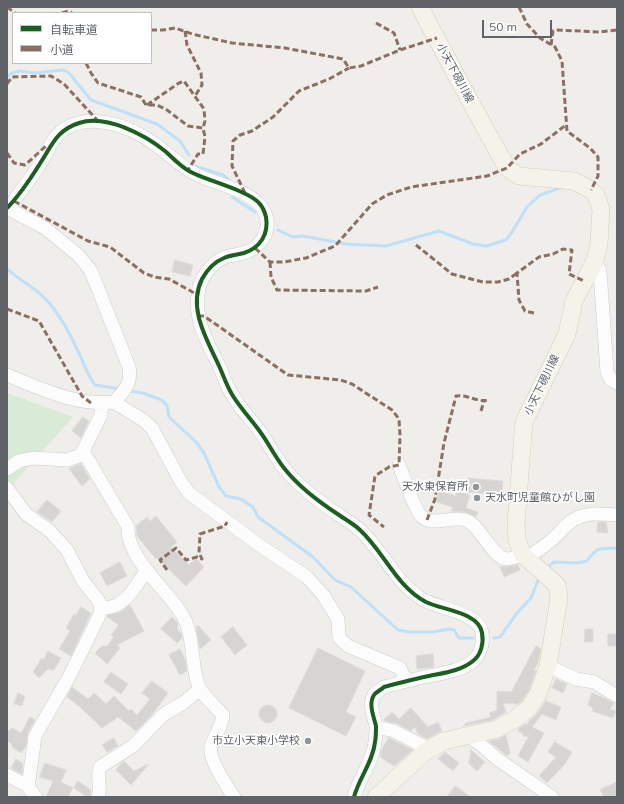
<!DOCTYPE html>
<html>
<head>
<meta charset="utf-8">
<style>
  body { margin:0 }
  #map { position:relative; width:624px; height:804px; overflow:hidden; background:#efeeea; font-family:Mulish,"Noto Sans JP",sans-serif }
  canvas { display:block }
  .frame { position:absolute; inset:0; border:8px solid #5f6368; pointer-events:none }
  .legend { position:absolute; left:12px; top:12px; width:140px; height:52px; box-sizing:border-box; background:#fff; border:1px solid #bfc1c3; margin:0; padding:5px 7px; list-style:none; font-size:12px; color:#5f6368 }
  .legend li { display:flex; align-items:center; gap:8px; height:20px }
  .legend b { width:20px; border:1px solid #bfc1c3 }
  .scale { position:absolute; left:482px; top:20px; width:70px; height:18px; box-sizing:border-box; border:2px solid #5f6368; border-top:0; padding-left:5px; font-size:12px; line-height:14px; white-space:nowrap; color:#5f6368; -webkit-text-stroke:3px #fff; paint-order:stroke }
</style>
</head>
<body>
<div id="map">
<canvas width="624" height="804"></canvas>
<div class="frame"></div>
<ul class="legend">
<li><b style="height:5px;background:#1b5e20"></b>自転車道</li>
<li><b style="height:5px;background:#8d6e63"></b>小道</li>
</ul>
<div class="scale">50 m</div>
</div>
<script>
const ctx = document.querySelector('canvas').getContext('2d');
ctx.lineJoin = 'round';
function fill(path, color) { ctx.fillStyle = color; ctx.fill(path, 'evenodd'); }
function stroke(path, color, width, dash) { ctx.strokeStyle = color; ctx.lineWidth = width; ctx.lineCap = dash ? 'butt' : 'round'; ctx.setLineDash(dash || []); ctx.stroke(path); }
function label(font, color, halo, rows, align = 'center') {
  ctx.font = font + ' Mulish,"Noto Sans JP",sans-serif'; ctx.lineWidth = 3.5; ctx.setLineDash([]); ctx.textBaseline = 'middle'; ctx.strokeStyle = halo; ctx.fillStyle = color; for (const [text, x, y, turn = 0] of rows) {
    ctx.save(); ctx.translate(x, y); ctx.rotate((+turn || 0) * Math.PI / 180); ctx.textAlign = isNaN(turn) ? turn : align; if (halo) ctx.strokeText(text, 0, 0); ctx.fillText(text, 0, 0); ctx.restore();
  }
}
const green = new Path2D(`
  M7,393L73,417L7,491Z`);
const stream = new Path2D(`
  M7,77L12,73L20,71L34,73L63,70L69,73L91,100L157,124L180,141L189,155
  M195,166L223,175L229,180L230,183
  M232,197L255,212
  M278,230L293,237L303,236L346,244L386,246L439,231L473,244L486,246L506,240L512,232L527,207L540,195L563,187
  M7,269C23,283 42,291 54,309C63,321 71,336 77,349C83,361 87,375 95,385L120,389
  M129,391L143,393L162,400L167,406L169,417L196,442L204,453L219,487L226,496L241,499L253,507L258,517L313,557L335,580L351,587L398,630L409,632H433L450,629L454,630L459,638H473
  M546,568L554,562L577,563L587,561C597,546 600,549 617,548
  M494,638L500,637L517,613L531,598L539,578`);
const building = new Path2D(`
  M175,260L193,265L190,276L172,272Z
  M83,417L89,421L81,438L72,431Z
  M81,464L90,479L82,486L69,469Z
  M468,478L503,481L502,495L467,492Z
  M439,491L456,496L457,491L470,495L466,508L478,512L476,517L464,512L451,511L453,507L436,502Z
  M47,500L61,511L52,522L37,512Z
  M156,516L177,542L171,547L189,565L196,558L204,567L186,586L157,558L156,559L137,536L136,526L147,517L150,521Z
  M598,522H606L608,533L597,532Z
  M120,562L127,576L107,586L100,573Z
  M518,565L520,570L504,577L500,567Z
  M130,605L144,631L117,645L120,648L107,664L95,653L102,646H107L114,637L111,635L119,625L107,617L108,615L120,612Z
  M81,607L91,613L71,656L59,649L70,631L66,628L74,614L76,615Z
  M172,617L177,622L178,625L177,628L182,635V638L177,643L161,629Z
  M198,625L211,640L200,649L196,628Z
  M233,627L247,645L235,655L221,637Z
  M585,629H593V642H585Z
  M608,634H617V646H608Z
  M536,646L541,649L538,663L534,670L536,671L529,690L522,701L518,704L503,703L506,712L493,720L463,726L466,723L491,717L489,713L497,710V691L511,692Z
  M318,648L365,671L346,712L356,717L346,736L289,708Z
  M180,649L185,659L187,671L180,675L169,655Z
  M48,651L61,658L54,670L48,669L39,678L33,672L41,659H44Z
  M433,654L434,667L417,669L416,656Z
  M111,672L128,684L121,694L104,682Z
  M556,679L567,684L563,693L552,688Z
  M152,681L168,693L151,716L136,731L118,717L102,728L80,707L67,697L72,687L88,699L94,693L106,704L114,696L129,711L131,709L137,715L150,699L142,693Z
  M18,693L25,696L22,706L14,704Z
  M592,693L604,698L614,703L610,709L616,711L613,718L592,711L593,708L588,705Z
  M546,701L561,707L556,720L542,714L532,727L544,733L528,762L518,756L528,737L526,736L525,737L523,736L524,734L518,731L519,728L525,724L527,725L529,721L537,714Z
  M259 714a9 9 0 1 1 18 0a9 9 0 1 1-18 0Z
  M411,708L428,727L438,722L442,731L427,739L418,734L415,727L411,731L398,724L385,721L384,719L392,712L399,719Z
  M30,717L35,720L28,732L26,746L21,753L12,747V745L7,740V732L12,728L21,733Z
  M506,735L510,753L507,756L489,741L499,739Z
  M114,738L118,746L107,752L102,745Z
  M389,738L413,750L394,766L380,757L382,749Z
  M555,742L572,752L565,764L547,783L539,776L556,757L548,752Z
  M471,750L485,762L477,771L469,764Z
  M445,752L459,763L453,771L438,759Z
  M16,759L23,764L22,774L11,768Z
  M124,761L134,771L149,764L131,785L116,770Z
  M45,763L66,770L61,782L73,788L68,797H46L53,781L40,777Z
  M78,781L91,790L90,797H87L74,788Z
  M617,782V797H604L600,790Z
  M455,786L471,797H447Z`);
const minor = new Path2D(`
  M7,208L45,228L78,255L91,271L129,367C132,384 125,390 114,402C75,406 42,389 7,375
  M8,208C20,193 31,178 41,162C46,155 49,146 54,139C76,111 118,121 144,137C164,148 178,166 199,176C218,184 257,192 265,213C272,231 261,248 243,253C237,255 229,255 223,258C209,265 199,280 198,295C194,321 209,345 220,368C224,377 227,388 233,396C241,410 252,420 261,433C266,440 270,448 275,455C290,480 315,499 339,515C346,520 354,524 360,530C383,551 395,582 422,599C438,609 479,612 482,633C484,643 480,655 473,661C461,671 443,673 429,676C414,679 399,683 384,687C381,690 376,692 374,695C368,704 374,717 376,726C376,731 376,737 375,742C373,762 359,778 354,797
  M595,261L600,271L607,372L611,380L617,383
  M114,402L143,420L152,428L181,482L189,493L259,545L307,577L323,595L338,619L339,638L348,646L400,668L406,681
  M83,451L128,527C126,558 168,590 183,616C195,638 190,664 199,687C203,696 217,708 223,715C222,727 214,736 211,747C208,759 227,786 234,797
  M399,465C402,473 416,512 421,516C434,528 453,514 468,521C482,528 493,560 508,559C513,558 518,556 523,555
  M7,469L19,461L33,458L67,460L79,456L83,451L101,415L102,403
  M7,488L26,514L50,531L67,550L83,581L98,600L101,606L100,614L69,677L35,736L28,787L36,797
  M526,558C538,551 549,543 558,534C564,528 569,521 577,518C590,512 604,514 617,515
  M101,606C104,607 108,608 111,607C128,603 138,582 147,570
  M548,666L576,679L594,682L617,696
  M376,727L394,731L423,746L426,751
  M468,736L479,743L496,758L552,797
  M7,775L22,783L28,785
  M98,797C102,787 96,777 100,767L133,746L162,716L169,711L183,703L200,689`);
const major = new Path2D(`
  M376,797L426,751L444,741L497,729L515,719L529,708L538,694L548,666L559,598L557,585L523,555L517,540L516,523L524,422L567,334L574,301L595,261L599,244L601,209L596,195L591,190L574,181L519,176L507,168L459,81L420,7`);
const quiet = new Path2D(`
  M7,7L15,13
  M519,7L527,24L540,38L555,47L562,61L567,131L590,148L598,157V176L591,190
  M62,13L68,11L72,13
  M376,23L394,33L400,50
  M151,30H163L175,28L192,34L232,43L285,48L343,59L349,68L361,66L400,50L437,38
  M185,31L187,45L201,73L202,85L195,96
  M551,45L553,31L556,30L600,32L617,30
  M86,63L91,73L98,83L141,97L146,105H157L167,110L188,126L203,128L205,137L203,154H198L188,170
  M7,84L12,77L51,76L64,84L98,121
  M147,105L179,83L184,81L204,109L205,121L203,128
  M7,153L14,163L25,165L46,146
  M245,193L232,166L233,141L240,135L252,131L273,117L299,91L329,79L349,68
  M14,201L88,241L110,247L144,273L154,277L169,279L198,295
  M416,245L452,274L483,282H498L509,279L517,273
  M255,248L270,262H284L306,258L335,246L372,204L387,195L411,187L487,176L507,168L520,154L541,144L566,125
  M270,262L271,277L277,290L366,291L378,287
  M7,309L39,321L82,396L91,403
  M534,313L525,311L519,300L517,273L539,257L553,254L563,249L572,250L569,274L584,281
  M198,316H204L288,375L341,380L352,384L392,410L399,419L400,435L399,465L389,467L375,476L369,515L384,527
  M481,411L484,401
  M427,520L435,499L444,443L456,396C467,394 478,403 488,400
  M167,570L160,560L176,548L186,560L197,557L202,559L199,553L200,534L225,526L227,522`);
const cycleway = new Path2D(`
  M7,208C20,195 31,178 41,162C52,145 57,130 79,123C106,114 145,135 165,151C173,158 179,165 189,171C207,181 247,190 259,203C263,207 265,213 266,217C269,234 260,248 244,253C237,255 230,255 224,258C214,262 207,270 202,279C187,309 208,341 220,368C224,377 227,387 233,396C241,409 252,420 261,433C269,444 275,457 284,468C298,486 319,502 339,515C346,520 354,524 360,530C384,552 396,586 426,602C442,610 479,612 482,633C484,643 481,655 473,661C461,671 443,673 429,676C414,679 399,683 384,687C381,690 376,692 374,695C368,704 374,717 376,726C376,731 376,737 375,742C373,762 359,778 354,797`);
const markers = [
  [476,487,4,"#919496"],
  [477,498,4,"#919496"],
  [308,741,4,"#919496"]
];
const streetNames = [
  ["小天下硯川線",455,73,62],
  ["小天下硯川線",542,385,-64]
];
const poiNames = [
  ["天水東保育所",468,487],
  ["天水町児童館ひがし園",485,498,"left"],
  ["市立小天東小学校",300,741]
];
fill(green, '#d8ebd6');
stroke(stream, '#bfe0f9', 3);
fill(building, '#d6d5d3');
stroke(building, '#deddd9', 1);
stroke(minor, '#cbcccc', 14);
stroke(major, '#d7ceb8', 18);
stroke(minor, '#fdfcfc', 13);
stroke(major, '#f4f2e9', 17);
stroke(quiet, '#8d6e63', 3, [6, 3]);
stroke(cycleway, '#1b5e20', 4);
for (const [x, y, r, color] of markers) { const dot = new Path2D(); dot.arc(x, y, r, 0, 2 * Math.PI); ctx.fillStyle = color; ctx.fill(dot); stroke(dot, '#fff', 1.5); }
label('11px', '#5f6368', '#fff', streetNames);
label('11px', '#5f6368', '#fff', poiNames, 'right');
</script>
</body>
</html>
